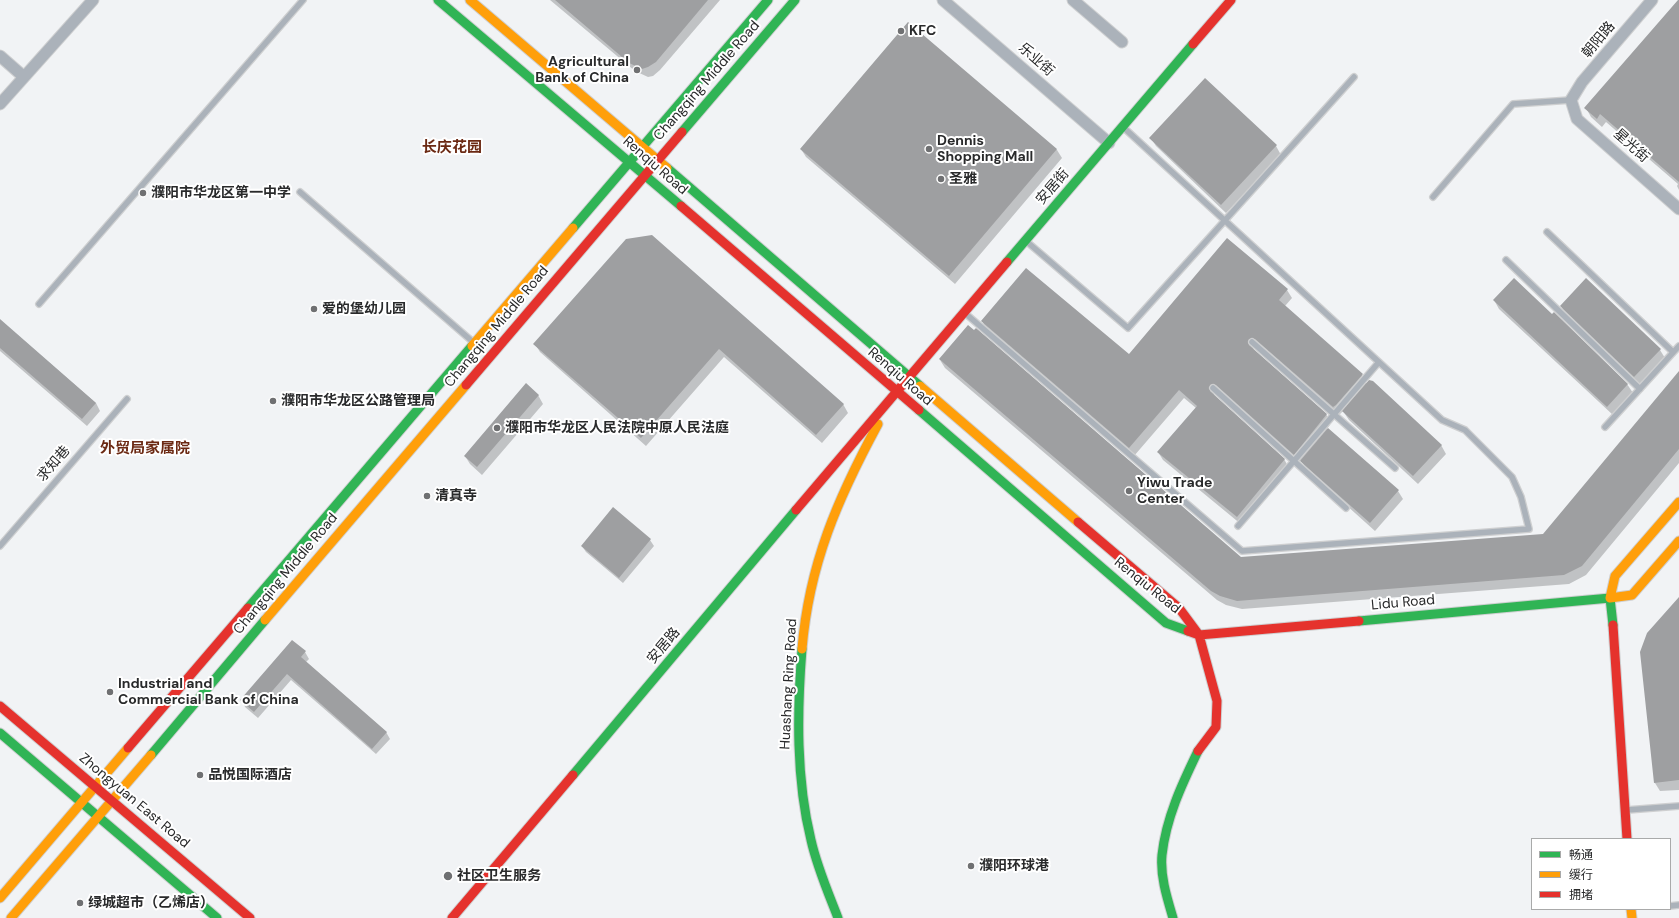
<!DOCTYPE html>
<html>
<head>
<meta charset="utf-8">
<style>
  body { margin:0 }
  #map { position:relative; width:1679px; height:918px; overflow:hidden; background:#f1f3f5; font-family:"DM Sans","Noto Sans SC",sans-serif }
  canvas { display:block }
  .legend { position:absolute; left:1531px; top:838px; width:140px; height:72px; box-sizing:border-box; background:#fff; border:1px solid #a9aaaa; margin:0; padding:5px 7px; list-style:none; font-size:12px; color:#292a2b }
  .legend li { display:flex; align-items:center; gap:8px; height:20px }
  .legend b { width:20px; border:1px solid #a9aaaa }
</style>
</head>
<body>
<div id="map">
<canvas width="1679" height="918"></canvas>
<ul class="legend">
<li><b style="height:5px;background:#30b455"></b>畅通</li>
<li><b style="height:5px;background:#ff9f0a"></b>缓行</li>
<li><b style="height:5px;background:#e5322d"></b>拥堵</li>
</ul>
</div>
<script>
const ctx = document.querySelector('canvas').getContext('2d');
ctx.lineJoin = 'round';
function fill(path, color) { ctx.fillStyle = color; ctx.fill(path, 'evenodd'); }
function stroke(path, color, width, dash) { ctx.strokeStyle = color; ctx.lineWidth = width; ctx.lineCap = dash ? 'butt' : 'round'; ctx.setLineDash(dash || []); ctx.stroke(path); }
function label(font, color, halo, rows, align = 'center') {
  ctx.font = font + ' "DM Sans","Noto Sans SC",sans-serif'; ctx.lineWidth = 4; ctx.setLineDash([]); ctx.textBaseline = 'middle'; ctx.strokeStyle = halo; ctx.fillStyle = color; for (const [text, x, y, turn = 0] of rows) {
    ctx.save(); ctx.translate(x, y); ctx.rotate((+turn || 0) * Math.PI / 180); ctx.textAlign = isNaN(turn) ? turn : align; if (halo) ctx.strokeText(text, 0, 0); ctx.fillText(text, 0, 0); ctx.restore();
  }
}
const shadow = new Path2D(`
  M550,0H720L660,70L653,76L648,77L635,71Z
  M1679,0V190L1677,186L1678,184L1606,122L1602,127L1591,117L1586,108Z
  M908,23L1057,150L1062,158L955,284L806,157L801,149Z
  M1205,80L1276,146L1281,155L1226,213L1156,146L1151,138Z
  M626,240L843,404L848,413L822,443L724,357L646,446L540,352L535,344Z
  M1287,290L1292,298L1285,306L1362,375L1367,384L1441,445L1446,454L1418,484L1349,420L1343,411L1338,416L1261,347H1254L1253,350L1326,414L1331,423L1327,429L1398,491L1403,499L1375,531L1306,469L1301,460L1299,463L1217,392L1214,394V396L1284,459L1289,468L1242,525L1163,460L1158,452L1196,408L1184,398L1134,456L987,330L982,321L1129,356Z
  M1494,300L1627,384L1633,393L1613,415L1499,309Z
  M1561,306L1660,350L1665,358L1640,385L1566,315Z
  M0,320L96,403L100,411L87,426L0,351Z
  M940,360L1240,558L1544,535L1679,372V463L1586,575L1569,584L1242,609L1226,605L1217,600L945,368Z
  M538,395L543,404L482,475L470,464L465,456Z
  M650,540L654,546L623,583L586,552L582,546Z
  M1679,598V790L1660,791L1655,783Z
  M292,641L305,652L309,659L306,662L386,732L390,739L376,754L291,680L258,718L245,707L242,700Z`);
const building = new Path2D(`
  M555,0H708L656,62L648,67L642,69L629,63Z
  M1678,0H1679V182L1600,114L1597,119L1584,108Z
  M908,22L1057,149L949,276L800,149Z
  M1205,78L1277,145L1221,205L1149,138Z
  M652,235L844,404L816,435L719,349L641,438L533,344L626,239Z
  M1227,238L1288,289L1279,300L1363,374L1336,405L1333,407L1255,339H1249L1248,342L1249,345L1327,414L1294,455L1216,385L1212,384L1210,385V391L1285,459L1237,517L1157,452L1197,406L1179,390L1129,448L981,321L1026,268L1129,354Z
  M1514,278L1552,314L1554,312L1628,384L1607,407L1493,300Z
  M1586,278L1661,349L1634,377L1560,306Z
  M0,319L96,403L82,419L0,348Z
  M968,325L974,330L976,328L1241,557L1543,534L1679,371V449L1582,566L1564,575L1237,601L1220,596L1211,591L939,359Z
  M1369,380L1373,381L1442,445L1413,476L1342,411Z
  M526,383L539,395L477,467L464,456Z
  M1328,428L1399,490L1370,523L1300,461Z
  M613,507L651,539L619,578L581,546Z
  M1679,597V780L1654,783L1640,652L1647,633Z
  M292,640L306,651L301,657L387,732L372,749L287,674L254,712L240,700Z`);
const lane = new Path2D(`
  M300,192L473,342
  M1433,197L1513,104L1571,100
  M1547,232L1673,352
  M1026,241L1128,328L1354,77
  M1506,260L1640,389
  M39,304L303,0
  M966,314L1242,551L1529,529L1521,497L1512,477L1465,430L1442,420L1123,127
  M1252,342L1395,468
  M1213,388L1346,508
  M1605,427L1679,346
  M1238,526L1379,362
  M0,546L127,399
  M1627,810L1679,806
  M1670,906L1679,905`);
const street = new Path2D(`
  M943,0L1109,143
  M1073,0L1122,42
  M1652,0L1582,82L1571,100L1577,119L1679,209
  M0,56L24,77
  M0,104L93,0`);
const fast = new Path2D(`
  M438,0L681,206
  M682,132L795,0
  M667,168L920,386
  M573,228L768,0
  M1007,262L1193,44
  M919,410L1166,623L1188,631
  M248,608L472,346
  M1359,621L1610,598L1613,625
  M802,649C797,712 796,779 811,840C817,867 828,892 838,918
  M0,733L217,918
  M151,755L265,620
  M573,775L796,510
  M1173,918C1167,898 1160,876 1162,855C1166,818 1182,784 1198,751`);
const slow = new Path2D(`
  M470,0L667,168
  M472,346L573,228
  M920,386L1078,522
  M1679,502L1615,576L1610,598L1632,595L1679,541
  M265,620L466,385
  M802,649C809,564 838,498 878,424
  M0,898L128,748
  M1631,909L1632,918
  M11,918L151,755`);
const jam = new Path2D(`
  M1193,44L1231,0
  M681,206L919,410
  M466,385L682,132
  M796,510L1007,262
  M1078,522L1179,608L1199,635L1217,701L1216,727L1198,751
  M1613,625L1627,839
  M1188,631L1199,635L1359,621
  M0,706L250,918
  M128,748L248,608
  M452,918L573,775`);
const markers = [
  [901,31,4,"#6f7072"],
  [637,70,4,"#6f7072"],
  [929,149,4,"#6f7072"],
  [941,179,4,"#6f7072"],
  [143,193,4,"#6f7072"],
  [314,309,4,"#6f7072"],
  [273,401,4,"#6f7072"],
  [497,428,4,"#6f7072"],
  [1129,491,4,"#6f7072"],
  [427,496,4,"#6f7072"],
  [110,692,4,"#6f7072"],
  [200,775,4,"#6f7072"],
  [971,866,4,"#6f7072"],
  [448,876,5,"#6f7072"],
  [80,903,4,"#6f7072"]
];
const poiNames = [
  ["KFC",909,31],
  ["Agricultural",629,62,"right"],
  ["Bank of China",629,78,"right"],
  ["Dennis",937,141],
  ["Shopping Mall",937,157],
  ["圣雅",949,179],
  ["濮阳市华龙区第一中学",151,193],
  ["爱的堡幼儿园",322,309],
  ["濮阳市华龙区公路管理局",281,401],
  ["濮阳市华龙区人民法院中原人民法庭",505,428],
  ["Yiwu Trade",1137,483],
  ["Center",1137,499],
  ["清真寺",435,496],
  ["Industrial and",118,684],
  ["Commercial Bank of China",118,700],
  ["品悦国际酒店",208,775],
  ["濮阳环球港",979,866],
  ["社区卫生服务",457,876],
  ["绿城超市（乙烯店）",88,903]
];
const streetNames = [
  ["朝阳路",1599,40,-50],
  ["乐业街",1036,60,41],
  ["Changqing Middle Road",707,81,-49],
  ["星光街",1631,146,42],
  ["Renqiu Road",655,166,41],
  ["安居街",1053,187,-49],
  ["Changqing Middle Road",497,327,-50],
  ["Renqiu Road",900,377,41],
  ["求知巷",54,464,-49],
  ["Changqing Middle Road",286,574,-50],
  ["Renqiu Road",1147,586,39],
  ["Lidu Road",1403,603,-5],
  ["安居路",664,646,-50],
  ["Huashang Ring Road",789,684,-87],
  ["Zhongyuan East Road",134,801,40]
];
const neighbourhoodNames = [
  ["长庆花园",452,148],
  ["外贸局家属院",145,449]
];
fill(shadow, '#0003');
fill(building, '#9e9fa1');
stroke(lane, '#cecfd0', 8);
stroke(street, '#cecfd0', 13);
stroke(fast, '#cecfd0', 11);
stroke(slow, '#cecfd0', 11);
stroke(jam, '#cecfd0', 11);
stroke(lane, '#abb2ba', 5.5);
stroke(street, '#abb2ba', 11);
stroke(fast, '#30b455', 9);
stroke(slow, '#ff9f0a', 9);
stroke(jam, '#e5322d', 9);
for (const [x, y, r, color] of markers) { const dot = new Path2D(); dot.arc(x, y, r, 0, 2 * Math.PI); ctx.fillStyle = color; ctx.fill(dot); stroke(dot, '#fff', 1.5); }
label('bold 14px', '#292a2b', '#fff', poiNames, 'left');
label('14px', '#292a2b', '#fff', streetNames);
label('bold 15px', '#6b2913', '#fff', neighbourhoodNames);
</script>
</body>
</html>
